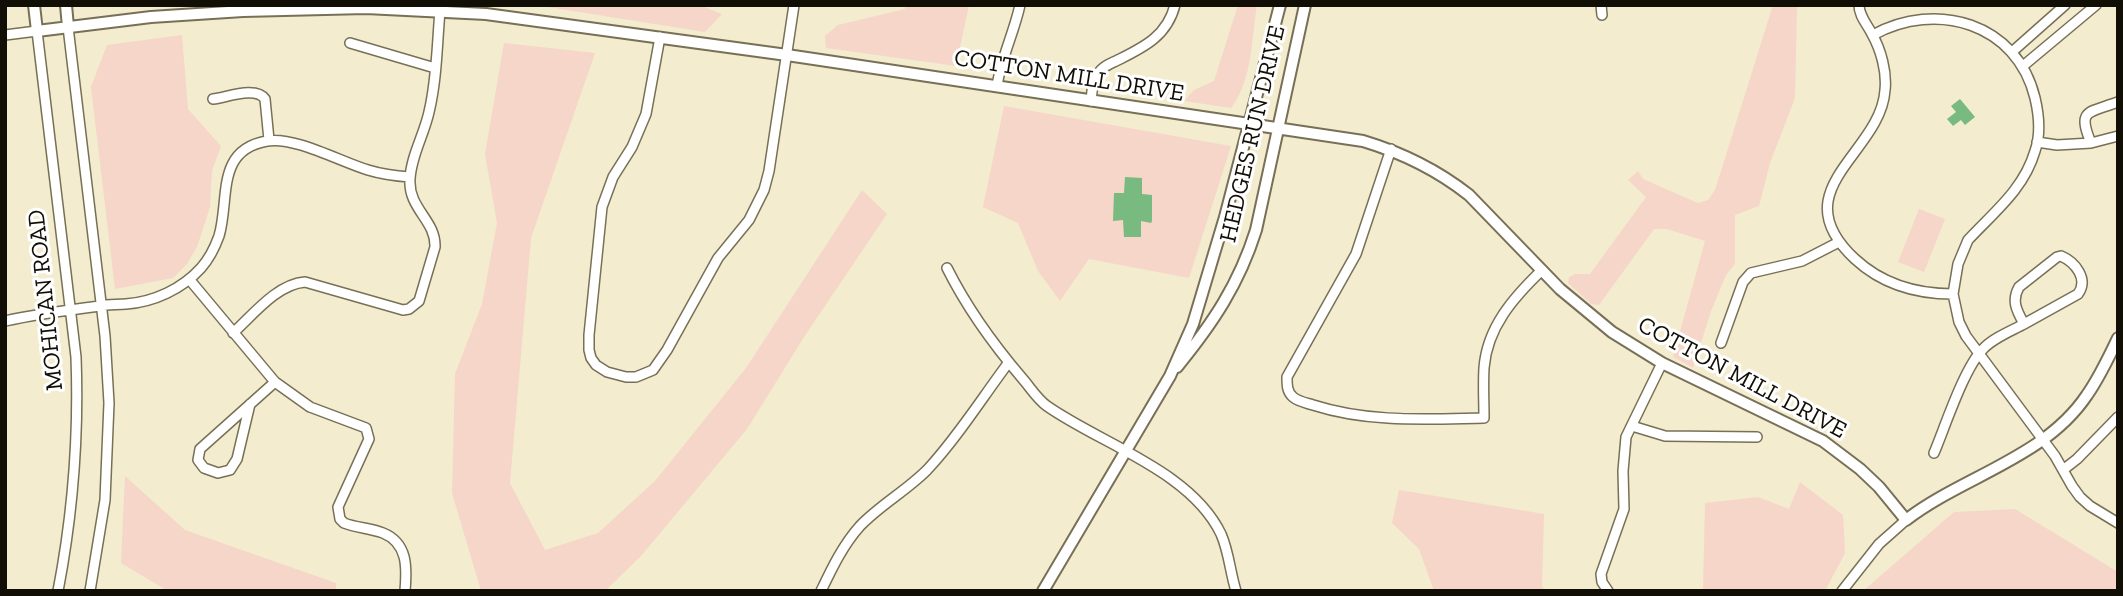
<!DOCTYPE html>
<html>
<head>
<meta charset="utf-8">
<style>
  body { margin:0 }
  #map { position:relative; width:2123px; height:596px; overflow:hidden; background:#f3eccf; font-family:"Zilla Slab",serif }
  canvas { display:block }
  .frame { position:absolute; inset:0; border:7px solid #100e05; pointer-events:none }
</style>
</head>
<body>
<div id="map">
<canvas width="2123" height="596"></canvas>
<div class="frame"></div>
</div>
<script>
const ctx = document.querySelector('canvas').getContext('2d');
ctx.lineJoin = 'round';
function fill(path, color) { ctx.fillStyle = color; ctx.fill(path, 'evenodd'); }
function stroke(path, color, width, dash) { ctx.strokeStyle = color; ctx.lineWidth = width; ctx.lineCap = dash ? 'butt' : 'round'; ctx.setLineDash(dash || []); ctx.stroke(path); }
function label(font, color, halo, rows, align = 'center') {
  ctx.font = font + ' "Zilla Slab",serif'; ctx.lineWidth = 6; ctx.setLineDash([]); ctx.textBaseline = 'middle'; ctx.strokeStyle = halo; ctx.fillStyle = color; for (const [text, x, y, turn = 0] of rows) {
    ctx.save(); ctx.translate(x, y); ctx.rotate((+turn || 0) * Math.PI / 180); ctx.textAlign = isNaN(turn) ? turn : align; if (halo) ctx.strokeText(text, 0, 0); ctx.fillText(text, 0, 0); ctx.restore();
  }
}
const green = new Path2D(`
  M535,5H699L722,14L705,32Z
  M905,5H969L956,66L826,48L825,36L838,25L905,9Z
  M1238,5H1257C1251,40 1253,79 1231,108L1184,101L1194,90L1214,81Z
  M1773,5H1797L1795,98L1770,163L1759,206L1735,215V264L1726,275L1711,311L1693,368L1673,357L1705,241L1667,229H1654L1599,305L1591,304L1568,283L1569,277L1575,274H1590L1646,197L1628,180L1638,171L1643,179L1698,203L1708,200L1715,190Z
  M182,35L188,109L221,146L212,171L210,207L197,247L187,264L173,278L115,289L91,87L107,45Z
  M504,43L595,53L531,238L510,483L545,550L598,533L655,481L746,368L862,190L887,214L804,337L747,429L641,556L605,591H481L452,493L455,374L482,304L497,223L485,154Z
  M1004,106L1231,146L1189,278L1089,259L1060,301L1038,271L1018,223L983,207Z
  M1919,209L1945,219L1924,272L1898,262Z
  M125,476L185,530L336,583V591H168L121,563Z
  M1800,482L1843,515L1845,553L1825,591H1703L1705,503L1758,497L1789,509Z
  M1399,490L1544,514L1542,586L1544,591H1434L1419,549L1392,523Z
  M2015,509L2118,572V591H1863L1954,512Z`);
const water = new Path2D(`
  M1960,99L1975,117L1965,125L1961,120L1953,126L1947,119L1956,112L1951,106Z
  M1125,177L1142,178V194L1152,195V221L1151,223L1141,221V237H1124L1123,220L1113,221L1114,193H1124Z`);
const minor = new Path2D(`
  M1601,5L1602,15
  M1859,5C1859,16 1867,24 1872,34C1881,50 1887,72 1885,90C1881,154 1780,189 1855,259C1882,284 1917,294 1953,294
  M68,27L105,336L109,403L105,500L90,591
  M5,35L37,31L76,357C79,436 73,513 58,591
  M1873,35C1936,0 2017,23 2035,98C2039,115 2041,134 2035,151C2024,189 1994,212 1968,240L1958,264L1953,294L1959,322L1966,336L2055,456L2072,486L2080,497L2090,506L2118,523
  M660,37L646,114L632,147L613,177L602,207L589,335V350L591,358L596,365L607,372L626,377H636L653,370L667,350L718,258L749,220L764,190L769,171L794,5
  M350,43L435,68
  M2012,52L2065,5
  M2023,66L2096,5
  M997,86C1001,58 1014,33 1020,5
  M213,99C228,97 256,86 265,99L269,140
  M1091,101C1092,92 1092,81 1098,74C1102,67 1109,64 1116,61C1142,48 1167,37 1175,5
  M2118,102C2088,113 2077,109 2091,143L2118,136
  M2037,142L2057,145L2091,143
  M1391,149L1356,254L1287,377C1287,385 1287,392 1293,397C1299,402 1307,403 1313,405C1369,423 1427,419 1484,418C1484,402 1483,385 1484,368C1487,327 1514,297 1542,270
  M2061,256C2075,262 2089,279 2078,294L2024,324C2017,311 2011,301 2019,287L2057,257Z
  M947,268C967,308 993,344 1022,378C1030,387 1037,399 1047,406C1101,444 1191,471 1221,534C1229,552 1230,572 1236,591
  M189,279L275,382L310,407L366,428L369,439L338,507L340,519L344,523C357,528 370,528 383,533C408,543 407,568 405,591
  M5,321C36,314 68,310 100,306C109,304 117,305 126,304C154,302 182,289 201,268C209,259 215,247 219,236C230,199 215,150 267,141C294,136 341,162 368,170C381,174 395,176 410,177
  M233,333C253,315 277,284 305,282L403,310L409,309L419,301L435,247C436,220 408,209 410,179C411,156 424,135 429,112C437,79 437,44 440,11
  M1721,343L1743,282L1751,273L1802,261L1839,242
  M250,404L237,459L230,470L218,473L204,468L198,460L200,449L275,382
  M1632,426L1665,436L1757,437
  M1934,453C1945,427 1964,368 1983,349C1993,338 2011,331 2024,324
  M2063,470L2077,459L2118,417
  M821,591C832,568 843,545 860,526C880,505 906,491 927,470C957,438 982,398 1009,362
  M1608,591L1602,582L1601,574L1624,509L1623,471L1626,437L1662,363
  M1842,591L1879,544L1906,520`);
const tertiary = new Path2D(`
  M34,5L37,31L151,17L243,11L366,8L486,14L787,55L1363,141C1403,153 1436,169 1469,195L1560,289L1612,332L1662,363L1823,441L1860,469L1879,487L1906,520C1963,476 2045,458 2087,395C2099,378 2109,357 2118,338
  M66,5L68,27
  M1177,367C1213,323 1239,284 1256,230L1305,5
  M1043,591L1170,376L1193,324L1225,217L1280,5`);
const streetNames = [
  ["COTTON MILL DRIVE",1069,76,9],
  ["HEDGES RUN DRIVE",1253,134,-77],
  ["MOHICAN ROAD",46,300,-96],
  ["COTTON MILL DRIVE",1742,378,28]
];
fill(green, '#f5d6c9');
fill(water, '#78ba7f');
stroke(minor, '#777057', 12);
stroke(tertiary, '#777057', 14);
stroke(minor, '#fff', 9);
stroke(tertiary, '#fff', 10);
label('24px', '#100e05', '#fff', streetNames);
</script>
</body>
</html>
